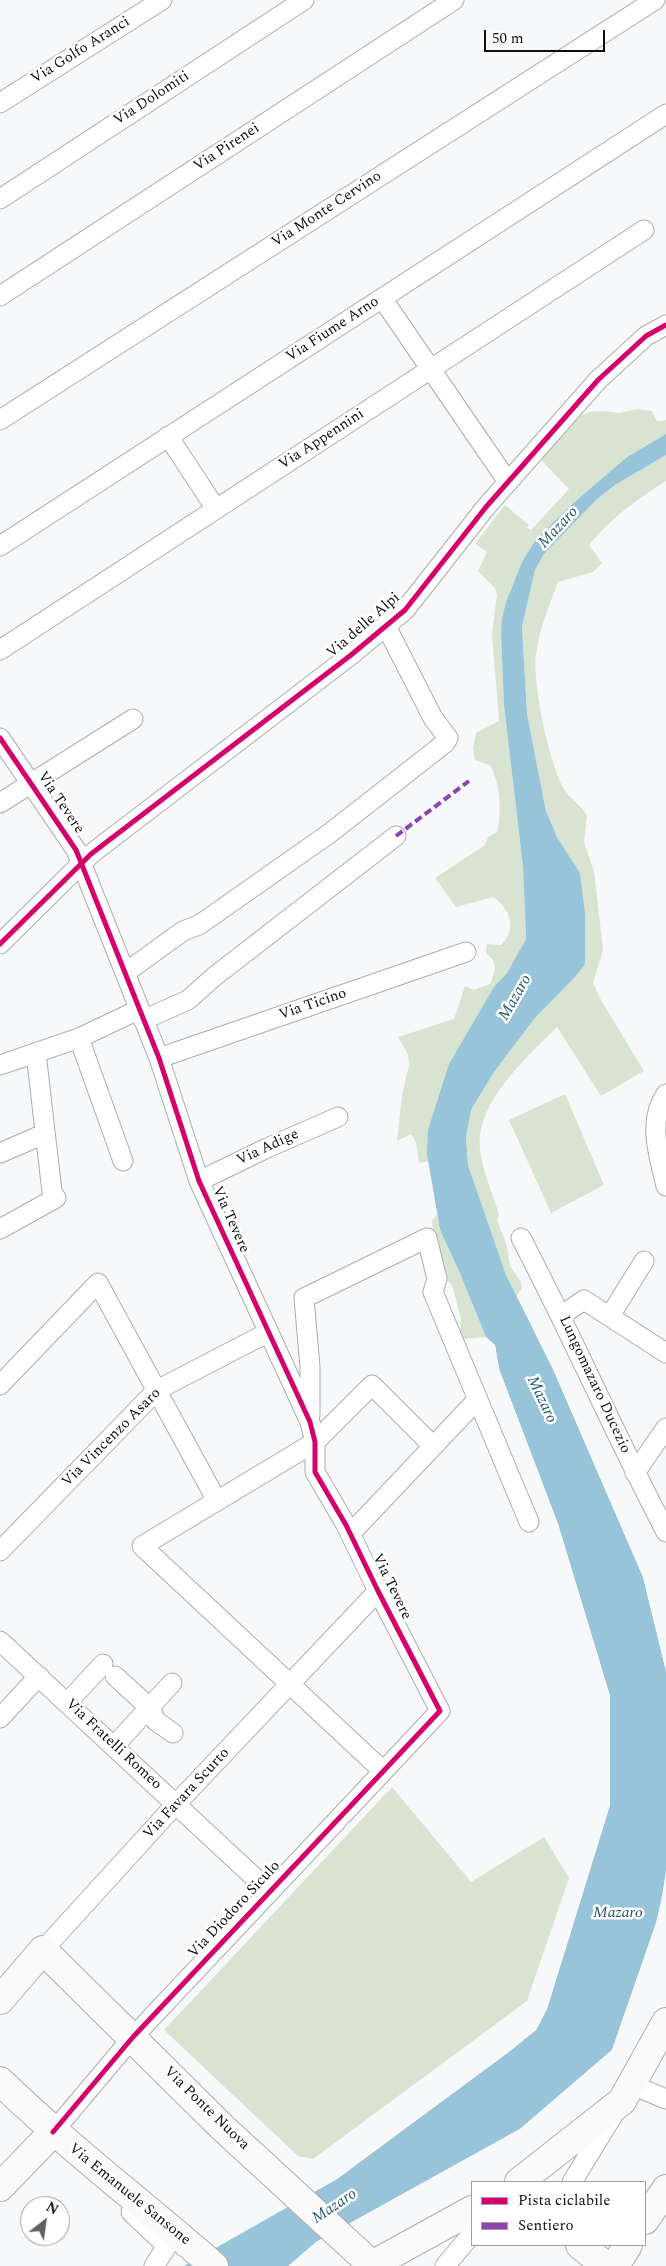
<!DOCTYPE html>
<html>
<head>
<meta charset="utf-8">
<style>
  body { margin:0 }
  #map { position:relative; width:666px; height:2266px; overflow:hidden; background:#f6f8fa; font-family:Spectral,serif }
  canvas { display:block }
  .legend { position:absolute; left:471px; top:2181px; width:175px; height:65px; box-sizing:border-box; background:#fff; border:1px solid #9f9f9f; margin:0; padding:6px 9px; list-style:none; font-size:15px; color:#0e0e0f }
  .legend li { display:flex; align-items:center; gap:10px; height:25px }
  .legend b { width:25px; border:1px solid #9f9f9f }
  .north { position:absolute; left:20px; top:2196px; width:50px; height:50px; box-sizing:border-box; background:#fff; border:1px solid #9f9f9f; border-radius:50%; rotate:30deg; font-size:14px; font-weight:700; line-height:20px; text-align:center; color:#0e0e0f }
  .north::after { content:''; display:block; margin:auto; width:18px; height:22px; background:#5f6061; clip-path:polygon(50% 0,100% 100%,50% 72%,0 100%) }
  .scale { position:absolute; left:484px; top:30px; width:121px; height:22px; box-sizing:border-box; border:2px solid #0e0e0f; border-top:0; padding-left:6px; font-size:15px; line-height:18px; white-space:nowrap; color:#0e0e0f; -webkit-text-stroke:4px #fff; paint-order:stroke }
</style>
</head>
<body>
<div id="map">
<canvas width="666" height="2266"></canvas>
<ul class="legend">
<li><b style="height:6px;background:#d6006c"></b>Pista ciclabile</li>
<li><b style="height:6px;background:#8e44ad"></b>Sentiero</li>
</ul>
<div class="north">N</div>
<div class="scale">50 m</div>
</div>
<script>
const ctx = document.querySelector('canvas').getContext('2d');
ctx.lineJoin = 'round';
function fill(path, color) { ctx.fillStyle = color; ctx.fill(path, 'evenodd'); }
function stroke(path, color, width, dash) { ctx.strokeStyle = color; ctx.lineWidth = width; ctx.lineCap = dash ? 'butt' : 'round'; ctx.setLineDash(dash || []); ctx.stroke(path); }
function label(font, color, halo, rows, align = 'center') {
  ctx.font = font + ' Spectral,serif'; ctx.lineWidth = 5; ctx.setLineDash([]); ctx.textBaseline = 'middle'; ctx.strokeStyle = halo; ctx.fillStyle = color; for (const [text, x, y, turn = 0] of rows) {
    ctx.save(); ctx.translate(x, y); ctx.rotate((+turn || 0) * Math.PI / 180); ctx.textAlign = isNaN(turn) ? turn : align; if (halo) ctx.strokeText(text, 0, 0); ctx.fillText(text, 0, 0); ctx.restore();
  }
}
const green = new Path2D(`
  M637,409L652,411L657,421L666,420V434L627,457L571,505L536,539L522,562L506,602L501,634L504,705L523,867L526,940L507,973L494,987L428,1130V1161L419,1163L416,1142L411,1134L397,1141L402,1095L409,1065L408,1054L398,1037L454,1019L465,986L474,990L490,984C496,971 498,962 486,953L487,944L501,945C518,928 510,909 493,897L456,907L435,878L485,845L488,837L497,832C502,811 500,783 490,765L475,760L473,748L476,733L499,721L492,634L497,595L495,588L478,571L487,552L475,544L505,505L529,525L527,528L531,530L569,489L541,460L574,418L590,412L605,411L619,413Z
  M666,455V481C636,500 611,518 589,545L602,563L593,572L558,582C549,606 539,629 536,655C532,682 550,770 566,792C573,800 581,806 587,815L584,842L594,871L603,950L593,983L601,1000L644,1071L601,1096L557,1027C529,1055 486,1093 480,1135C477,1161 492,1190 499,1214L497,1220L507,1246L510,1266L521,1282L522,1289L516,1296L506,1275L468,1165L466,1137L471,1110L494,1072L535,1018L575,977L585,963L580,873L557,837L546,811L527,714L522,627L535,570L544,554L596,500L615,485Z
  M565,1094L604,1185L551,1213L509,1120Z
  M437,1215L440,1230L459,1271L486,1337L463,1339L460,1333L461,1319L452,1285L445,1278L433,1233L432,1220Z
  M392,1787L471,1882L544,1837L569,1878L527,2001L313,2159L298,2156L164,2030Z`);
const water = new Path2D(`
  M666,434V455L615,485L596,500L544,554L535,570L522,627L527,714L546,811L557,837L580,873L585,914V964L575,977L535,1018L494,1072L471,1110L466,1137L468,1165L506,1275L553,1369L643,1577L666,1671V1871L663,1892L655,1927L612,2050L520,2129L316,2242L288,2266H184L337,2179L536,2030L547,2009L610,1805V1696L558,1524L499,1369L495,1345L486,1337L459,1271L440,1230L427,1154L428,1130L449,1064L494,987L507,973L526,939L523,867L504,705L501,634L502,619L506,602L522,562L536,539L571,505L627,457Z`);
const pier = new Path2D(`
  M537,1332L555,1368L645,1576L663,1644L666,1671L643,1577L553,1369L535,1333Z
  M483,1337L495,1345L499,1369L558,1524L610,1696V1805L547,2009L536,2030L509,2052L337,2179L181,2266L335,2177L508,2050L534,2028L545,2008L608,1804V1696L556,1524L496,1370L492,1346Z
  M666,1871L663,1912L614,2052L522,2131L317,2244L290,2266L316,2242L520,2129L612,2050L660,1911Z`);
const street = new Path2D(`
  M0,103L162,0
  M0,199L304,0
  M0,296L454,0
  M382,298L508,482
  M0,420L655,0
  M168,436L216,509
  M0,546L666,114
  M0,650L644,230
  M0,738L76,850L159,1058L199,1181L310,1422L315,1442V1472L346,1525L378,1591L440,1711L133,2037L53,2132
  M0,803L133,719
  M0,944L91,854L351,655L405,610L486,507L598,380L646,336L666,325
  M125,973L183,931L199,925L330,833L445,743L448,738L433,718L386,626
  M143,1020L188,1000L215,976L396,836
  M79,1038L123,1161
  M159,1058L466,952
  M0,1065L79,1038L138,1010
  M666,1094C647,1121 659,1156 666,1186
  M0,1153L44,1134
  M199,1181L267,1148L338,1117
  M0,1229L56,1198L52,1192L36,1053
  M521,1238C572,1335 615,1435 666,1532
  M562,1315L584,1300L666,1353
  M610,1316L644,1261
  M0,1385L98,1283L217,1501
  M310,1416V1367L304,1298L427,1238L437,1279L433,1292L529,1522
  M635,1473L666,1428
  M351,1533L478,1399
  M0,1551L157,1390L267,1333
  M0,1641L269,1891
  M115,1676L150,1708L156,1721L173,1733
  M67,1703L103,1664
  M0,1718L39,1676
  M114,1746L172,1683
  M383,1771L142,1546L315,1442L372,1385L433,1446
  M43,1950L176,1804L378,1591
  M632,2085L666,2099
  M572,2182L615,2112
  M131,2212L167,2246L154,2266
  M445,2266L472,2234`);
const secondary = new Path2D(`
  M0,2000L43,1950L222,2127L372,2265L472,2210
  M0,2081C68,2147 143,2204 214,2266
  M519,2182L622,2101L666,2022
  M0,2187L53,2132
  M645,2220L666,2189
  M580,2245L606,2266
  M615,2266L628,2245`);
const quiet = new Path2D(`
  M396,836L469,781`);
const cycleway = new Path2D(`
  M0,738L76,850L159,1058L199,1181L310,1422L315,1442V1472L346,1525L378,1591L440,1711L133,2037L53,2132
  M0,944L91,854L351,655L405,610L486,507L598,380L646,336L666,325`);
const streetNames = [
  ["Via Golfo Aranci",81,51,-32],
  ["Via Dolomiti",152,99,-33],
  ["Via Pirenei",227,148,-33],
  ["Via Monte Cervino",327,210,-33],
  ["Via Fiume Arno",333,330,-33],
  ["Via Appennini",322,440,-33],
  ["Via delle Alpi",364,626,-41],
  ["Via Tevere",60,803,56],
  ["Via Ticino",313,1005,-19],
  ["Via Adige",268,1148,-25],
  ["Via Tevere",230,1220,66],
  ["Lungomazaro Ducezio",594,1385,65],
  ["Via Vincenzo Asaro",112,1438,-45],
  ["Via Tevere",391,1587,64],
  ["Via Fratelli Romeo",113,1745,43],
  ["Via Favara Scurto",187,1794,-47],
  ["Via Diodoro Siculo",235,1910,-47],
  ["Via Ponte Nuova",206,2109,44],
  ["Via Emanuele Sansone",129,2195,39]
];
const waterNames = [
  ["Mazaro",559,528,-47],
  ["Mazaro",516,998,-60],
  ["Mazaro",541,1400,65],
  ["Mazaro",618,1914],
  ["Mazaro",335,2207,-34]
];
fill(green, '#d8e4d1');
fill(water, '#97c4d9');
fill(pier, '#f6f8fa');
stroke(street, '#acadae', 21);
stroke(secondary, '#acadae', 30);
stroke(street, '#fefefe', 19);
stroke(secondary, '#fbfafa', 28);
stroke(quiet, '#8e44ad', 4, [8, 4]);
stroke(cycleway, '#d6006c', 5);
label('15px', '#0e0e0f', '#fff', streetNames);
label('italic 16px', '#23566b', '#fff', waterNames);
</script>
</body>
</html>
